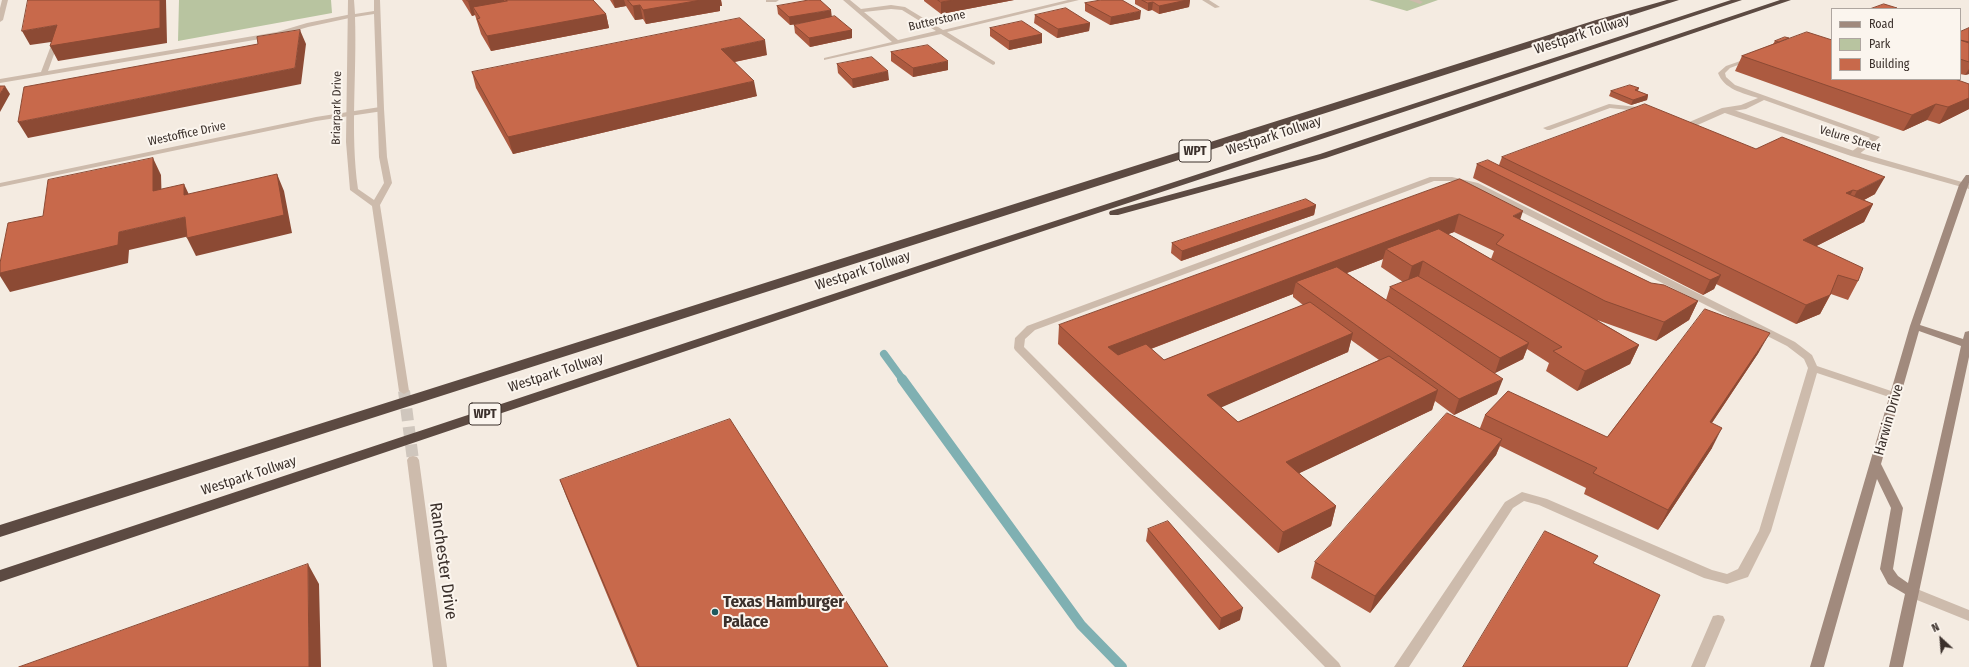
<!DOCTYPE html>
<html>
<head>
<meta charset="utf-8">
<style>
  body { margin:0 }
  #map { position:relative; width:1969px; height:667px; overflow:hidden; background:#f4ebe1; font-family:"Fira Sans Condensed",sans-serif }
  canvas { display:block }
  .legend { position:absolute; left:1831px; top:8px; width:130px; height:72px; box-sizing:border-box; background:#fbf5ee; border:1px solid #aea6a0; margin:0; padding:5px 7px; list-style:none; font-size:12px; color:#3b302b }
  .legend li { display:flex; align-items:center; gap:8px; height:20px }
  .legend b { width:20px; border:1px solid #aea6a0 }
  .north { position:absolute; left:1921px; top:619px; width:40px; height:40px; -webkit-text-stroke:3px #fbf5ee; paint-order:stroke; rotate:334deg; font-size:11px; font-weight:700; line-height:16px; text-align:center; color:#3b302b }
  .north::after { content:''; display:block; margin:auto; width:14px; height:18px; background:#3b302b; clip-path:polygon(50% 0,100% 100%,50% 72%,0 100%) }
</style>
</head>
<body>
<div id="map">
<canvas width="1969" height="667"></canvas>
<ul class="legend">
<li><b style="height:5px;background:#a18a7d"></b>Road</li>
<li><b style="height:11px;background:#b8c4a0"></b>Park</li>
<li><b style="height:11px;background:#c8694b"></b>Building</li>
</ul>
<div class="north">N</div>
</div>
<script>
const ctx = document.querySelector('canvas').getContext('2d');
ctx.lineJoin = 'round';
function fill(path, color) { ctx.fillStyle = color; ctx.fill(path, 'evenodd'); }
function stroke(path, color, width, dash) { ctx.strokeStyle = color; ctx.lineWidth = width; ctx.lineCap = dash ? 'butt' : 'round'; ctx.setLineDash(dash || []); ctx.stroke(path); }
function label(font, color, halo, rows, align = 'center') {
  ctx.font = font + ' "Fira Sans Condensed",sans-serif'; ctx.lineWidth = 4; ctx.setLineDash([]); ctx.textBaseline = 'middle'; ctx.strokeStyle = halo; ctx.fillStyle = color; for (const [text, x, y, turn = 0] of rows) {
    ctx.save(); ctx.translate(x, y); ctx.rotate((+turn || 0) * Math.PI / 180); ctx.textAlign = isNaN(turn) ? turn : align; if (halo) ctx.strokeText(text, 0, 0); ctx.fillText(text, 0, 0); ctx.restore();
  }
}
const green = new Path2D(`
  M179,0H331L332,13L178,41Z
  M1369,0H1438L1407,11Z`);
const streamFar1 = new Path2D(`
  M884,354L903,380`);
const stream = new Path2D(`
  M902,379L1081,625L1122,667`);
const tertiaryTunnel = new Path2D(`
  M404,391L413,460`);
const service = new Path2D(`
  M2,0H8L3,20L0,22V8Z
  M766,0H779L776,2H766Z
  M843,0H850L861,9L891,5L905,7L943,30L1068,0H1079L947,32L995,62V64L993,65L941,34L824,60V58L892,42ZM891,9L902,10L936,31L898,40L864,12Z
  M1202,0H1209L1220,7L1215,8Z
  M352,14L355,16L354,17L308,27L278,36L0,83V79L41,72L52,43L55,41L58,43L48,71L277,32L307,23Z
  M1749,58L1754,59L1730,68L1725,73L1726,77L1735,85L1880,137L1857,156H1851V152L1870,138L1764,100L1746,109L1727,112L1693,127H1687V123L1722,108L1741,105L1758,98C1742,93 1724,89 1718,73L1726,66Z
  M1609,104L1647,108L1651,110L1647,112L1610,108L1550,130H1547L1543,128Z
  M1430,177H1452L1478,183L1795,342L1812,355L1817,366L1900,394L1901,396L1896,399L1892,398L1817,373L1771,531L1748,577L1727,584L1704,578L1539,505L1524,501L1513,508L1409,667H1394L1505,502L1522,492L1547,499L1712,570L1727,574L1738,569L1759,531L1808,368L1804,359L1787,346L1472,187L1452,181H1434L1035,330L1025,339L1024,347L1339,663L1341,667H1325L1015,350L1014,348L1015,338L1027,326Z
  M1718,615L1723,616L1725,620L1705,667H1691L1713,616Z`);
const minor = new Path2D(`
  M1409,0H1419L1423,2L1420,4Z
  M380,107L384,109L383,111L316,121L0,187V183L316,117Z
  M1722,108H1728L1857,152L1969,184V189L1851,156L1722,112Z
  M1912,587L1969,610V621L1907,596L1905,592L1907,588Z`);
const tertiary = new Path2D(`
  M348,0H354L355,14L374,11V0H380L384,109L387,157L392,183L380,205L409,391L404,394L399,391L372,206L350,190L346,142ZM374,14L379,157L384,183L374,200L358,189C350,132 357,75 355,17Z
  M413,456L417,457L419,460L447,667H433L407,460L409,457Z`);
const secondary = new Path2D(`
  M1966,175H1969V183L1920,325L1963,339L1965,332L1969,331V357L1903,667H1889L1905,594L1888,584L1880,569L1891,508L1877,479L1824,667H1810L1910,326L1959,185ZM1919,331L1961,346L1908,583L1898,576L1893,569L1903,508L1881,464Z`);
const motorway = new Path2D(`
  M1667,0H1679L0,537V525L1596,20Z
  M1731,0H1742L974,254L0,582V570L966,250Z
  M1780,0H1791L1326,158L1118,215H1110L1109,213L1110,211L1320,154Z`);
const wall = new Path2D(`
  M462,0H593L606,14L609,28L491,51L481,34L475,15L472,16Z
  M610,0H721L722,6H720V11L646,24L643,19L635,20L626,6L615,8Z
  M924,0H1014L941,14L924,1Z
  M1135,0H1190L1189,7L1159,14L1152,10L1148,11L1135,4Z
  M1085,3L1140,19L1110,25L1085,11Z
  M777,6L832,17L852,30V38L810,47L795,33L794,25L823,19L790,25L778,14Z
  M1035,15L1090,23L1089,31L1057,38L1034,23Z
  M990,28L1042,34V43L1009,50L990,36Z
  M1969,28V74L1965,75L1960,74V32Z
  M1775,41L1969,84V109L1939,124L1927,120L1903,131L1735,71L1742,56L1773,44Z
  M891,52L948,70L913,77L891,61Z
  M767,55L735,62L757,96L513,154L476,88L472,72Z
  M837,64L889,80L853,88L838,73Z
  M1639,88L1638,91L1648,95L1647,100L1631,105L1609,96L1611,91Z
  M1756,149L1875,194L1864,200L1873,204L1864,222L1816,246L1858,281L1848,300L1831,294L1820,314L1796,324L1716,284L1714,289L1703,295L1473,178L1477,164L1499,165L1502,157Z
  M1460,179L1520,220L1651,283L1698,301L1689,320L1656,341L1597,320L1639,345L1630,364L1577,391L1546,371L1549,363L1527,349L1523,359L1495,373L1497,394L1454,415L1435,401L1432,410L1299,473L1336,506L1331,526L1278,553L1058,344L1059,325ZM1454,232L1494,251L1491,259L1448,234ZM1383,259L1381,267L1403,282L1390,287L1386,300L1347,273ZM1293,294V297L1303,305L1164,360L1151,349ZM1351,340L1379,360L1238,422L1221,407L1348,352Z
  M1316,205L1314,215L1181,261L1171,253L1172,243Z
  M1759,352L1712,423V448L1658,530L1584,494L1586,488L1500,446L1496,455L1370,613L1311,578L1315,562L1480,428L1485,415L1607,437Z
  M560,480L888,667H637L566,496Z
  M1148,529L1240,620L1219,630L1146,541Z`);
const shadedWall = new Path2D(`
  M160,0H166L167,43L58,61L50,46Z
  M475,0H504L506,9L473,7L475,15L472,16L468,1Z
  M613,0H624L626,6L615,8Z
  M701,0H721L722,6H720V11L646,24L643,10Z
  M954,0H1014L941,14V2Z
  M1187,0H1190L1189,7L1159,14V6Z
  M1153,2L1152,10L1148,11V3Z
  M640,5L643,19L635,20L633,6Z
  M831,10L832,18L790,25L789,17Z
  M1141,11L1140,19L1110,25L1111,17Z
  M606,14L609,28L491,51L487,36Z
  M1090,23L1089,31L1057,38L1058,29Z
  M57,25L65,40L30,45L22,31Z
  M300,30L306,44L301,84L28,138L18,122L295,68Z
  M852,30V38L810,47L809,38Z
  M1042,34V43L1009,50V41Z
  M765,40L767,55L724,64L721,49Z
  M948,61V70L913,77V68Z
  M1969,69V74L1965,75Z
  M888,71L889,80L853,88L852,79Z
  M754,81L757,96L513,154L508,137Z
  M5,86L10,94L0,112V94Z
  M1648,95L1647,100L1631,105L1633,100Z
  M1969,98V109L1939,124L1948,107Z
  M1936,104L1927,120L1903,131L1912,115Z
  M153,158L161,175L162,208L153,191Z
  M277,174L284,191L292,233L196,256L187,238Z
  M1885,177L1875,194L1847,209L1857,191Z
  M184,184L192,201L184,195Z
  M1853,190L1844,207L1846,193Z
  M1873,204L1864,222L1793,258L1803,240Z
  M1316,205L1314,215L1181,261L1182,251Z
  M1523,211L1517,229L1513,216Z
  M1459,214L1454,232L1395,255L1386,249L1383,259L1305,289L1296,282L1293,294L1106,366L1108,347Z
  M185,217L194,235L129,250L128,263L10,292L0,276V273L119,232Z
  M1423,261L1418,280L1407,284L1412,266Z
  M1721,275L1714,289L1703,295L1710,280Z
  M1830,295L1820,314L1796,324L1806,305Z
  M1698,301L1689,320L1656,341L1664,322Z
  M1353,333L1348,352L1204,415L1207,395Z
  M1770,333L1759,352L1699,442L1710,422Z
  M1529,343L1523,359L1495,373L1500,358Z
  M1639,345L1630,364L1577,391L1585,371Z
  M1503,379L1497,394L1454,415L1459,399Z
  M1438,390L1432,410L1281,482L1286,462Z
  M1722,428L1712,448L1658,530L1668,510Z
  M1502,439L1496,455L1370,613L1375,596Z
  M1336,506L1331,526L1278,553L1283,532Z
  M308,564L319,584L321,667H309Z
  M1243,608L1240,620L1219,630L1221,618Z`);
const building = new Path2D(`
  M28,0H160V28L50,46L57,25L22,31Z
  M467,0H475L468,1Z
  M506,0H593L606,14L487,36L477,19L480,18L473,7L507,1Z
  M628,0H701L643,10L640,5L633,6Z
  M809,0H820L831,10L789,17L777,6Z
  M938,0H954L941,2Z
  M1101,0H1122L1141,11L1111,17L1085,3Z
  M1142,0H1187L1159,6L1153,2L1148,3Z
  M1884,4L1897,8L1893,9H1870Z
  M1066,8L1090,23L1058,29L1035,15Z
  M835,16L852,30L809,38L794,25Z
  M740,18L765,40L721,49L754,81L508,137L472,72Z
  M1022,21L1042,34L1009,41L990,28Z
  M1969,28V42L1960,40V32Z
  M300,30L295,68L18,122L24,87L258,44L257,37Z
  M1807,32L1832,40V79H1955L1969,84V98L1948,107L1936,104L1912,115L1742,56Z
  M1785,37L1789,38L1779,42L1775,41Z
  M1960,40L1969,43V62L1960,59Z
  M928,45L948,61L913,68L891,52Z
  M872,57L888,71L852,79L837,64Z
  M1630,85L1639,88L1635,90L1648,95L1633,100L1611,91Z
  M0,86H5L0,94Z
  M1645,104L1756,149L1782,137L1885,177L1857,191L1853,190L1846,193L1873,204L1803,240L1863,268L1858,281L1838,275L1830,295L1806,305L1502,157Z
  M153,158V191L184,184V195L277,174L284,215L187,238L185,217L119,232L118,245L0,273V263L8,223L43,216L48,180Z
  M1488,160L1721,275L1710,280L1477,164Z
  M1460,179L1523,211L1513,216L1651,283L1664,285L1698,301L1664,322L1605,301L1496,244L1504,235L1459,214L1108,347L1118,355L1146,344L1164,360L1310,302L1353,333L1207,395L1238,422L1389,356L1438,390L1286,462L1336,506L1283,532L1059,325Z
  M1306,199L1316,205L1182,251L1172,243Z
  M1439,229L1639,345L1585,371L1553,351L1562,347L1423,261L1412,266L1386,249Z
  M1337,267L1503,379L1459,399L1296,282Z
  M1418,276L1529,343L1500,358L1390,287Z
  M1705,309L1770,333L1710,422L1722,428L1668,510L1593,473L1597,468L1485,415L1508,391L1607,437Z
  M1447,413L1502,439L1375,596L1315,562Z
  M730,419L888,667H639L560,480Z
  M1168,521L1243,608L1221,618L1148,529Z
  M1545,531L1598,556L1593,563L1660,595L1627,667H1463Z
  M308,564L309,667H19Z`);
const markers = [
  [715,612,4,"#1f5a5e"]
];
const farStreetnames = [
  ["Butterstone",937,21,-13],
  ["Briarpark Drive",337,108,-89],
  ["Westoffice Drive",187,134,-12],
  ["Velure Street",1850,139,17]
];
const shields = [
  [1195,151,32],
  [485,414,32]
];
const shieldNames = [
  ["WPT",1195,151],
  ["WPT",485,414]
];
const streetNames = [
  ["Westpark Tollway",1582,35,-18],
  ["Westpark Tollway",1274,136,-18],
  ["Westpark Tollway",863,271,-18],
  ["Westpark Tollway",556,373,-18],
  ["Harwin Drive",1889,420,-74],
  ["Westpark Tollway",249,476,-18]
];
const nearStreetnames = [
  ["Ranchester Drive",443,561,82]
];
const nearPoinames = [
  ["Texas Hamburger",723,602],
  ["Palace",723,622]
];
fill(green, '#b8c4a0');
stroke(streamFar1, '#7fb0b2', 8);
stroke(stream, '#7fb0b2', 10);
stroke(tertiaryTunnel, '#cfc6bd', 12, [12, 6]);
fill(service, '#cdbbac');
fill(minor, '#cdbbac');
fill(tertiary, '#cdbbac');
fill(secondary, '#a18a7d');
fill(motorway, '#5c4a42');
fill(wall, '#ac5a40');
fill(shadedWall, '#8c4a34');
fill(building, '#c8694b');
stroke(building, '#8c4a34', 1);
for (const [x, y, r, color] of markers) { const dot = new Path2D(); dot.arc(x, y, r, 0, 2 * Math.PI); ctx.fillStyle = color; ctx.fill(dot); stroke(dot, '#fbf5ee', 1.5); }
label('12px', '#3b302b', '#fbf5ee', farStreetnames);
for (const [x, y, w] of shields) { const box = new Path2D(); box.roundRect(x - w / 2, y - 11, w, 22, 3); ctx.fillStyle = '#fbf5ee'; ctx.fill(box); stroke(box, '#3b302b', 1); }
label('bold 13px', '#3b302b', null, shieldNames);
label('14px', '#3b302b', '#fbf5ee', streetNames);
label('17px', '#3b302b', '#fbf5ee', nearStreetnames);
label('bold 17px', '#3b302b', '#fbf5ee', nearPoinames, 'left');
</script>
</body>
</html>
